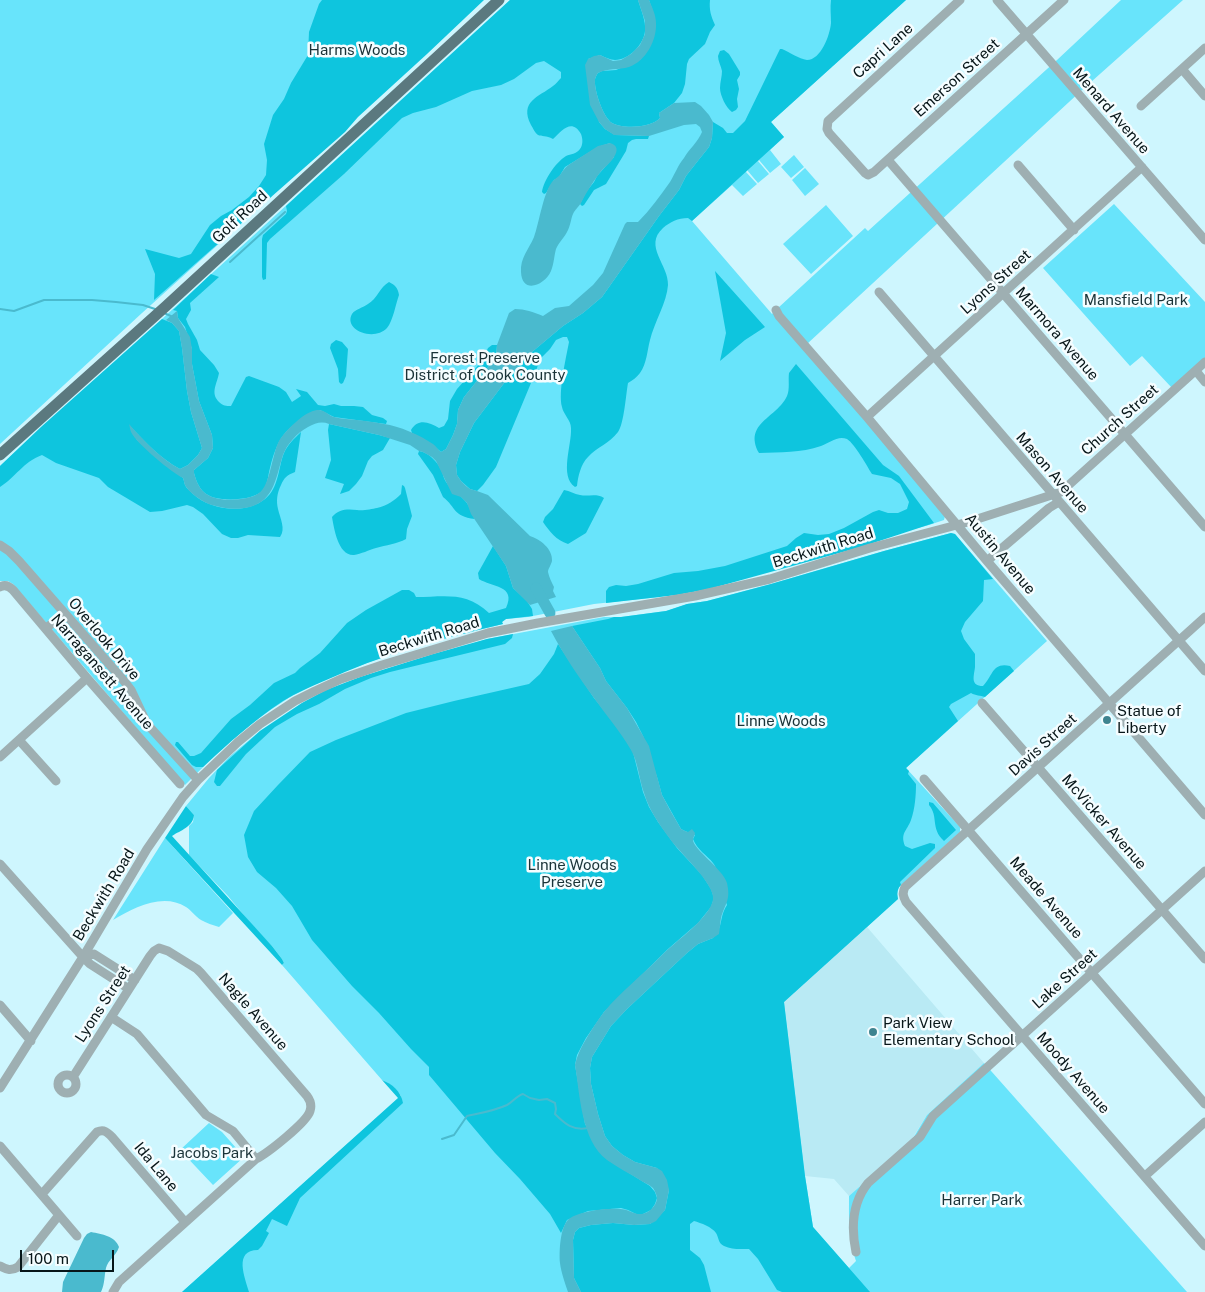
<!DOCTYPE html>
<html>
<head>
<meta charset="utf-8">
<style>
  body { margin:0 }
  #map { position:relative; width:1205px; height:1292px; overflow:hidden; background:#cef6fe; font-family:"Public Sans",sans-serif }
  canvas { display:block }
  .scale { position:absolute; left:20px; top:1250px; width:94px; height:22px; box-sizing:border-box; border:2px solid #071619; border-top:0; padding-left:6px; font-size:15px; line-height:18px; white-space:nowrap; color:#071619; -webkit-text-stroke:4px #f5fdff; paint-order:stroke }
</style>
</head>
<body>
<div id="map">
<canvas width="1205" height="1292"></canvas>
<div class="scale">100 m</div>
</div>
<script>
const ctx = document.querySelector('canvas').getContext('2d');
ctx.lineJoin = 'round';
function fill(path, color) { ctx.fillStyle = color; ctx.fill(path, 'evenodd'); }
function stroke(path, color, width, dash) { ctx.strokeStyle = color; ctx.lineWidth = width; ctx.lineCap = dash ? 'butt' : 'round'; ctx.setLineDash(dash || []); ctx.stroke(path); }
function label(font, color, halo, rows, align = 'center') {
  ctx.font = font + ' "Public Sans",sans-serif'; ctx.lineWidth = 5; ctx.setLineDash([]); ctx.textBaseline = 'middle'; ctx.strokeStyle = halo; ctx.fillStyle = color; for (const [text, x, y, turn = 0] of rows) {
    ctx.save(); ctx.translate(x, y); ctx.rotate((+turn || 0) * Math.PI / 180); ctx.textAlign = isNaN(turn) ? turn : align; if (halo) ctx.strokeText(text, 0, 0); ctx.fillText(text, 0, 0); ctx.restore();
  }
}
const built = new Path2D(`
  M867,927L984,1063L927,1115L912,1139L849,1196L834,1179L805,1176L784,1002Z`);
const green = new Path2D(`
  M0,0H478L269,192L272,196L142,313L0,444Z
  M510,0H906L771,122L784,137L770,150L781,164L770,173L759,160L758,161L769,174L758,183L747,170L746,172L757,184L743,196L732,185L692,221L772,314L774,312L943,511L945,516L944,520L929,525L659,597L594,604L528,617L506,619L502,622L503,624C442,638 381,655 324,680C311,687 296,693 284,701C247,724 216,754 185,785L13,584L8,581H0V466C53,416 108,368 162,319C279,213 394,106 510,0Z
  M1121,0H1183L1082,90L807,344L780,312L778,308L865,228L868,231L1057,60Z
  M794,155L804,167L791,178L781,167Z
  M805,168L819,184L805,196L792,180Z
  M1114,204L1205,302V358L1172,388L1142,356L1130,366L1043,268Z
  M826,205L853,236L811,274L783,244Z
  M951,533L955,534L1047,641L906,768L960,827V832L899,887L897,894L898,899L784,1002L805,1176L813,1227L849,1268L856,1261C848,1240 849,1218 849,1196L912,1140L927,1115L984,1063L1187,1292H182L401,1096C396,1088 390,1084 382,1080L282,965L284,963L282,959L272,946L251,924L228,896L189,855V826L193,822L194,815L186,806L209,778L229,757L260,731L302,703L326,690L487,639L604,617H621L666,611L687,604L707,601L771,584L884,551Z
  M165,838L233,913L219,927C213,925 206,923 201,920C195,916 191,910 186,907C163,892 133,908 113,920Z
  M209,1123L222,1132L244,1157L213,1185L180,1150Z`);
const forest = new Path2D(`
  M322,0H484L427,54L358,117L345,132L154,300L155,274L145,249L179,258L191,254L210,225L221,216L232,210L249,197L259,186L266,175L267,160L264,144L273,115L284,99L291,83L308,55L309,32L319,4Z
  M510,0H638C641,10 646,21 645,31C644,44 629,60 615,60C610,60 605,57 600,55L588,59L599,122L605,129L615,135L649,136L648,139H636L632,140L628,143L626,151L606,184L594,190L584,205L582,206L580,204L586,192L594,182L597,176L614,157L610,143L598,147L565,167L559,177L554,180L546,193L544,194L542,192C544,180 555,163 566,156C571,154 576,154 580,149C583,145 583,139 581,134C572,118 562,130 553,139C546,135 542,137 538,135C535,133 533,128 531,125C519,101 539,97 553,86C556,84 559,80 561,78V72L544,61L536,63L514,79L501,85L472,91L436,107L413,113L402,118L344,174L270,239L267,243L266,279L263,280L262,277V239L263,235L286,214L287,211L286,206Z
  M649,0H710C709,10 711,16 715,25L710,32L705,44L689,59L687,64L685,84L682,93L674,103L659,113L660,118C652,128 622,129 612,123C603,117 594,90 595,80C595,78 597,74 598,73L602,71L616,70L641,59L653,12Z
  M831,0H906L771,122L784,137L692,221L688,218C678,218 670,222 663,228C643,246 669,265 668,285C667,302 654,323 650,340C647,351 647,363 640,373C637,377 633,380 628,383C626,394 624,424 618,432C609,444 597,447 588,457C581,464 578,476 577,486L575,487C559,476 572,445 571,428C571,420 563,414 562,407C558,392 566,358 569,342L567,337H563L556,340L550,349L540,359L536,371L496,467L483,485L477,491L470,489L461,481L457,475L456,465L460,452L474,423L511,374L532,352L563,326L583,313L602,297L659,216L679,190L686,176L697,162L709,147L712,138L713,122L723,128L727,133H733L745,121L780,49H782C789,52 799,59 807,60C821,60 830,35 831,23C831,15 830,8 831,0Z
  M724,50L729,54L740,72V75L737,80L739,89L737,99L738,107L736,110L732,112C726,108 720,95 720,88C720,82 722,77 722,71C721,66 718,61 718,56L720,51Z
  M715,271L765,327L745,340L720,361L726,333Z
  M211,274L219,277L190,303L191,310L186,319L188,324L197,340L200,350L214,365L219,373C217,384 210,393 219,402C223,406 226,406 231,406L246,377L249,376L279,387L286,392L292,402L301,396L296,389L307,392L318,405L325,406L334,404L341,406H354L363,407L372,415L383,418L387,421L386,424L334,417L320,410C288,426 279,432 270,468C268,475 268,484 263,490C254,501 219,502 208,495C200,491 196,481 194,473V470L208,458L213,448L212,435L199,401L192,364V349L185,327L178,318L177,311L173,310Z
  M389,282C395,285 398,288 399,295C396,303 393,321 387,328C374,342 343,330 352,314C355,309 363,308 368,304C377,299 380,287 389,282Z
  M162,319L172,323L179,331L182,348L187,391L191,412L202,448L198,455L188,465L180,469C161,459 145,442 130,426L137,440L171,469L183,478C184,480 184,483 185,485C186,488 190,491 193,494C210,510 245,515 265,499C279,488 278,468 284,453C288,444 294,439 301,432L295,472C287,475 284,478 281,485C277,493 276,501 278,509C280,518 286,529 280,537L248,535L238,538H231L222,534L203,514L193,507L187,505L162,511L150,512L108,487L99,478L56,463L42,455C23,462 16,477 0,487V466L41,427Z
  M336,340L342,342L348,349L346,376L343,383L341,384L339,382L338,369L330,348L331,344Z
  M492,345H497L496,357L464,397L458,410L457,424L453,435L446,449L441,452L433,445L412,433L411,430C418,418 429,422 439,428L444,426L448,419L450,401L457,389L482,361L488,348Z
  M796,364L883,465L899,476L934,523L861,547L709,589L677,595L606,603V591L609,587L616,585L626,586L638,584L674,573L698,571L725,566L787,546L796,538L804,533L818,535L829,534L844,528L873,512L879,510L888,513H898L907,509L909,502L900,484L891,478L872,474C867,466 855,444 847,439C838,435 829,443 821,446C801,453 780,452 759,453C743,423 777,418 787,396C790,389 788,380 789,373Z
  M329,424L379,435L390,438L383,450L372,456L368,461L362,476L356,484L349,491L340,494L344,484L325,478L331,460L328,430Z
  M419,451C430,453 437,462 442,471C443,475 444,479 446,482C451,490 460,494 466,502C470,506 471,514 475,519C452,516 457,508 443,497L433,475L418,454Z
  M402,485L404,486L405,488L412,516L407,529L406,539C397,544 386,545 376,548C369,550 361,554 354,555C338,556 334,528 332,517C339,509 347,509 357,510C363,511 372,509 377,508C387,506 395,500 401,494Z
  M564,490C570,491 574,494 580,495C588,497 596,493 604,498L586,533L568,544C556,540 550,532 543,522L545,517L553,509Z
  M951,533L955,534L993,579L984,580L983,601L965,622L961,631L964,639L975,654C975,658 975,663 975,667C974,676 970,686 983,686C993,676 992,662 1010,666L1014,671L985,697C980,695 976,696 971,693L951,704L949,707L958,721L906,768L909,771L908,774L916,784C916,795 915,809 911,820C907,831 900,833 905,846L912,849L930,843L935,844V848L900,882L901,885C897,889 897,893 898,899L784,1002L805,1176L813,1227L870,1292H782L777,1290L758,1259L749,1249C741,1249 732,1250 724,1246C718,1243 719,1238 716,1233C712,1227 701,1223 694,1221L690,1224V1250L700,1258L704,1265L711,1292H581L574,1278L573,1240L575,1232L579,1228L591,1225L613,1223L634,1225L650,1224L665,1210L669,1190L657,1168L635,1162L623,1155L612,1146L605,1136L598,1114L591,1084L590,1068L592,1057L611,1026L627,1009L687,953L698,944L713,938C715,935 719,930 720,926C722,918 722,913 727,905C724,896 719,870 713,863C707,855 697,850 693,839L695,835L685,831L681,829L662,795L657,777L643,736L636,722L627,708L606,681L600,668L572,626L608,619L614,617H621L666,611L687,604L707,601L771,584L884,551Z
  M493,546L506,566L513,588L527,601L532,609L533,616L506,619L502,622L503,624C442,638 381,655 324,681C310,687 296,693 283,701C254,720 229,743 203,767H196L192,765L175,745L176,742H178L190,756H194L201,753L231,719L250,705L274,683L295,673L300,668L320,653L347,623L366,610L402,590H409L414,593L416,597C445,597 466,591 489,613L506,608C517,585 491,587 479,579L478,573Z
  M513,634L512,638L505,644L390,672L371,678L345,689L319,704L297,714L275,727L246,754L220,786H217L214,782L217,770L260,731L302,703L326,690L360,677L433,654L487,639Z
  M558,644L594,698L619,729L633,752L643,792L649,807L658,822L677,848L702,875L711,889L714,898L711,907L698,923L668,949L604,1012L586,1038L577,1055L575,1065L585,1124L608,1160L650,1186L655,1192L657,1198L655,1204L651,1210L643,1214H636L628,1210L621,1208L588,1211L567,1220L561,1233L550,1214L520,1179L495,1153L429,1075V1067L411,1049L379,1013L352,986L312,940L292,906L276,888L257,872L248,857L244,835L254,811L278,785L310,752L336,740L406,713L454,701L529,684L540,674L554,654Z
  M929,802L933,803L956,830L944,841C930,828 939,817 929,805Z
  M186,806L194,815C193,827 181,830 172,836L272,946L282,959L284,963L282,965L165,838Z
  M382,1080C392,1084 401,1091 403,1103L300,1198L287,1226L272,1219L266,1231L269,1233L262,1246L258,1250C233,1250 245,1278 249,1292H182L398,1098Z`);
const water = new Path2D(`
  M638,0H649C652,7 656,15 656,23C657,40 646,61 629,67C619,70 607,68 598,73C597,74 595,78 595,80C594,90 603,117 612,123C622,129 652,128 660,118L659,113L674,103L695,102L701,106L709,115L713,122L712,138L709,147L697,162L686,176L679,190L659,216L602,297L583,313L563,326L532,352L511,374L474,423L460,452L456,465L457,475L461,481L466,486L470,489L477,491L488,495L530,536C540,539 553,549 552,561C551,565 548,569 548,572C549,577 552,583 554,587L553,591L556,597L530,605L513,588L506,566L471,514L467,503L461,497L452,494L436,461L432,457L423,452L419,451L410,445L379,435L329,424C322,421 315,423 308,427C297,433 287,444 283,455C276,476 275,500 250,507C237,510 225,509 212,505C204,503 189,493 185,485C184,483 184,480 183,478C172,473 136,443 131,432C130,430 130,427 129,424C144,441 161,459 180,469L188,465L198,455L202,448L191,412L187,391L182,348L179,331L172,323L166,320L177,311L178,318L190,337L192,349V364L199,401L212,435L213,448L208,458L194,470V473C196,481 200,491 208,495C218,502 249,501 259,493C270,486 272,454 279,441C285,431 305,411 317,410C324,409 328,415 334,417C342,419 350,419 357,420C366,421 375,422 384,424C399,426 420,435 433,444C436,446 438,450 441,452L446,449L453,435L457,424L458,410L464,397L496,357L497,345L509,313L515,309C525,309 533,312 543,316L555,308L569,306L593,285L603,273L625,224L627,222H638C650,210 660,196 670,182C675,174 678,165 684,158C689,149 698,142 702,132L700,127L696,124L684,125L649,136L614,135L605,129L599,122L590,105L585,65L588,59L594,56L600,55L613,61L621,60L631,54L640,45L645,34V21Z
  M610,143C618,145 618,151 614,157C610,164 603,168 599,174C592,183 586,193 581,203C579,206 576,209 574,212C571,217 571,224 568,230C565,237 559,242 556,249C554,256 554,264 551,271C545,285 522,295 521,272C520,258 529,249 534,237C539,224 544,188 554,180C556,178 558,177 560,175C563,171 565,167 570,164L598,146Z
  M572,626L600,668L606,681L627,708L649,746L662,795L670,810L681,829L685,831L688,832L692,829L695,833C695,835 693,837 693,840C693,849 723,869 727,883C731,901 725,903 721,918C720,923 720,928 719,934L713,938L698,944L687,953L627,1009L611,1026L592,1057L590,1068L591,1084L598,1114L605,1136L612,1146L623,1155L635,1162L657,1168L662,1171L667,1180L669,1190L665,1210L656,1221L650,1224L634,1225L613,1223L591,1225L579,1228L575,1232L573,1240L574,1278L581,1292H568C565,1283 561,1272 560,1263C559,1252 560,1226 569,1219C579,1211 607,1208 620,1209C628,1209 634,1215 642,1214C649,1213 656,1206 657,1199C657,1195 655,1191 653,1188C649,1184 644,1183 640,1180C630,1174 617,1167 607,1160C581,1140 580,1095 575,1065C578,1052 584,1042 591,1031C595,1025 599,1018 604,1012C621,991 644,974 663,954C676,941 711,917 713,899C715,884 679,852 670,839C659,824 649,810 644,793C639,779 638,762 631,750C620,731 606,715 594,698C578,676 563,654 551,631Z
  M91,1232C102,1234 115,1236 119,1247C116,1256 108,1260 106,1268C104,1277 105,1283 101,1292H62L63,1282L84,1238L87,1234Z`);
const stream = new Path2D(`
  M230,262L285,212
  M0,309L14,311L44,300H92L116,302L143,305L155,309
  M164,313L173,317
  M442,1139L454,1135L467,1116C481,1113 494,1111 507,1105C513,1102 516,1096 523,1094L530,1098L539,1100L547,1099L555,1103L556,1109L555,1114C565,1124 573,1131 588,1128`);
const river = new Path2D(`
  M536,588L550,613`);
const minor = new Path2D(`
  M960,0L828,121L827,129L829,133L865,173L868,175L874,172L1064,0
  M997,0L1205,240
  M1182,69L1205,96
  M1141,106L1205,48
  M888,160L1205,527
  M1018,165L1074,230
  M879,292L1205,671
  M776,310L779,316L867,417L987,561L1205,815
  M1196,371L1205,382
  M867,417L1142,167
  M0,545L9,551L19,561L124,681L131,690L147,724L198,780
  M987,561L1049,508L1059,502
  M0,587C5,584 9,586 13,590L87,678L180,784
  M1205,617L905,887C902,893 903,896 906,902L1205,1246
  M46,628L65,614
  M982,703L1205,959
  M19,740L56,781
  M0,757L87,678
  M924,779L1205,1104
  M0,864L83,957L90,964L129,989
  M83,957L94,954L135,980
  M0,1005L31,1041
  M111,1017L137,1034L206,1115L233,1131L256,1159
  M58 1084a9 9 0 1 1 18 0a9 9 0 1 1-18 0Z
  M73,1077L150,956L154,951L159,948L168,951L197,969L201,973L307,1096C310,1100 312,1105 310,1111C307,1122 268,1153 256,1159L119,1282L113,1292
  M0,1088L83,957L147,849L183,797L198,780L238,742L260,724L295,701L315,691L341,679L382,665L488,633L538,623L695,596L770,579L870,548L968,522L1061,492L1205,362
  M0,1146L77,1236
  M1145,1176L1205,1122
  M42,1194L97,1132C104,1129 107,1132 112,1137L185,1222
  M856,1252C851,1228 852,1203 868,1183L920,1137L933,1116L1205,871
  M0,1266C7,1270 11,1271 18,1267L59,1215`);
const major = new Path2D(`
  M0,455L165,307L499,0`);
const markers = [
  [1107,720,5,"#3e8490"],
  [873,1032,5,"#3e8490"]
];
const parkNames = [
  ["Harms Woods",357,50],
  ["Mansfield Park",1136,300],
  ["Forest Preserve",485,358],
  ["District of Cook County",485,375],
  ["Linne Woods",781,721],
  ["Linne Woods",572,865],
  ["Preserve",572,882],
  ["Jacobs Park",212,1153],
  ["Harrer Park",982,1200]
];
const streetNames = [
  ["Capri Lane",883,51,-42],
  ["Emerson Street",957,78,-42],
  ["Menard Avenue",1111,111,49],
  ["Golf Road",240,217,-43],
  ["Lyons Street",996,282,-42],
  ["Marmora Avenue",1057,334,49],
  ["Church Street",1120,420,-42],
  ["Mason Avenue",1052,473,49],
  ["Beckwith Road",823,548,-17],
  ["Austin Avenue",1000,554,50],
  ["Beckwith Road",429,637,-17],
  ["Overlook Drive",104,639,50],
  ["Narragansett Avenue",102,672,49],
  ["Davis Street",1043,745,-42],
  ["McVicker Avenue",1104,822,49],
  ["Beckwith Road",104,895,-59],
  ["Meade Avenue",1046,898,49],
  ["Lake Street",1065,979,-42],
  ["Lyons Street",103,1004,-57],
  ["Nagle Avenue",253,1012,49],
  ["Moody Avenue",1073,1073,49],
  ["Ida Lane",156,1167,50]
];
const poiNames = [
  ["Statue of",1117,711],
  ["Liberty",1117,728],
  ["Park View",883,1023],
  ["Elementary School",883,1040]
];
fill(built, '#b9eaf4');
fill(green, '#68e4fb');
fill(forest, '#0ec5de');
fill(water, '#4abace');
stroke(stream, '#4abace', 2);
stroke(river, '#4abace', 11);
stroke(minor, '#9eafb2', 9);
stroke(major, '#5b797f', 11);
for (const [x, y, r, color] of markers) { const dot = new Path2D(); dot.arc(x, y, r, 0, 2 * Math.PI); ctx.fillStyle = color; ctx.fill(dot); stroke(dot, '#f5fdff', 2); }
label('15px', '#1a3338', '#f5fdff', parkNames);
label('15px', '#071619', '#f5fdff', streetNames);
label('15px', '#071619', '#f5fdff', poiNames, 'left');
</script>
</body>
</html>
